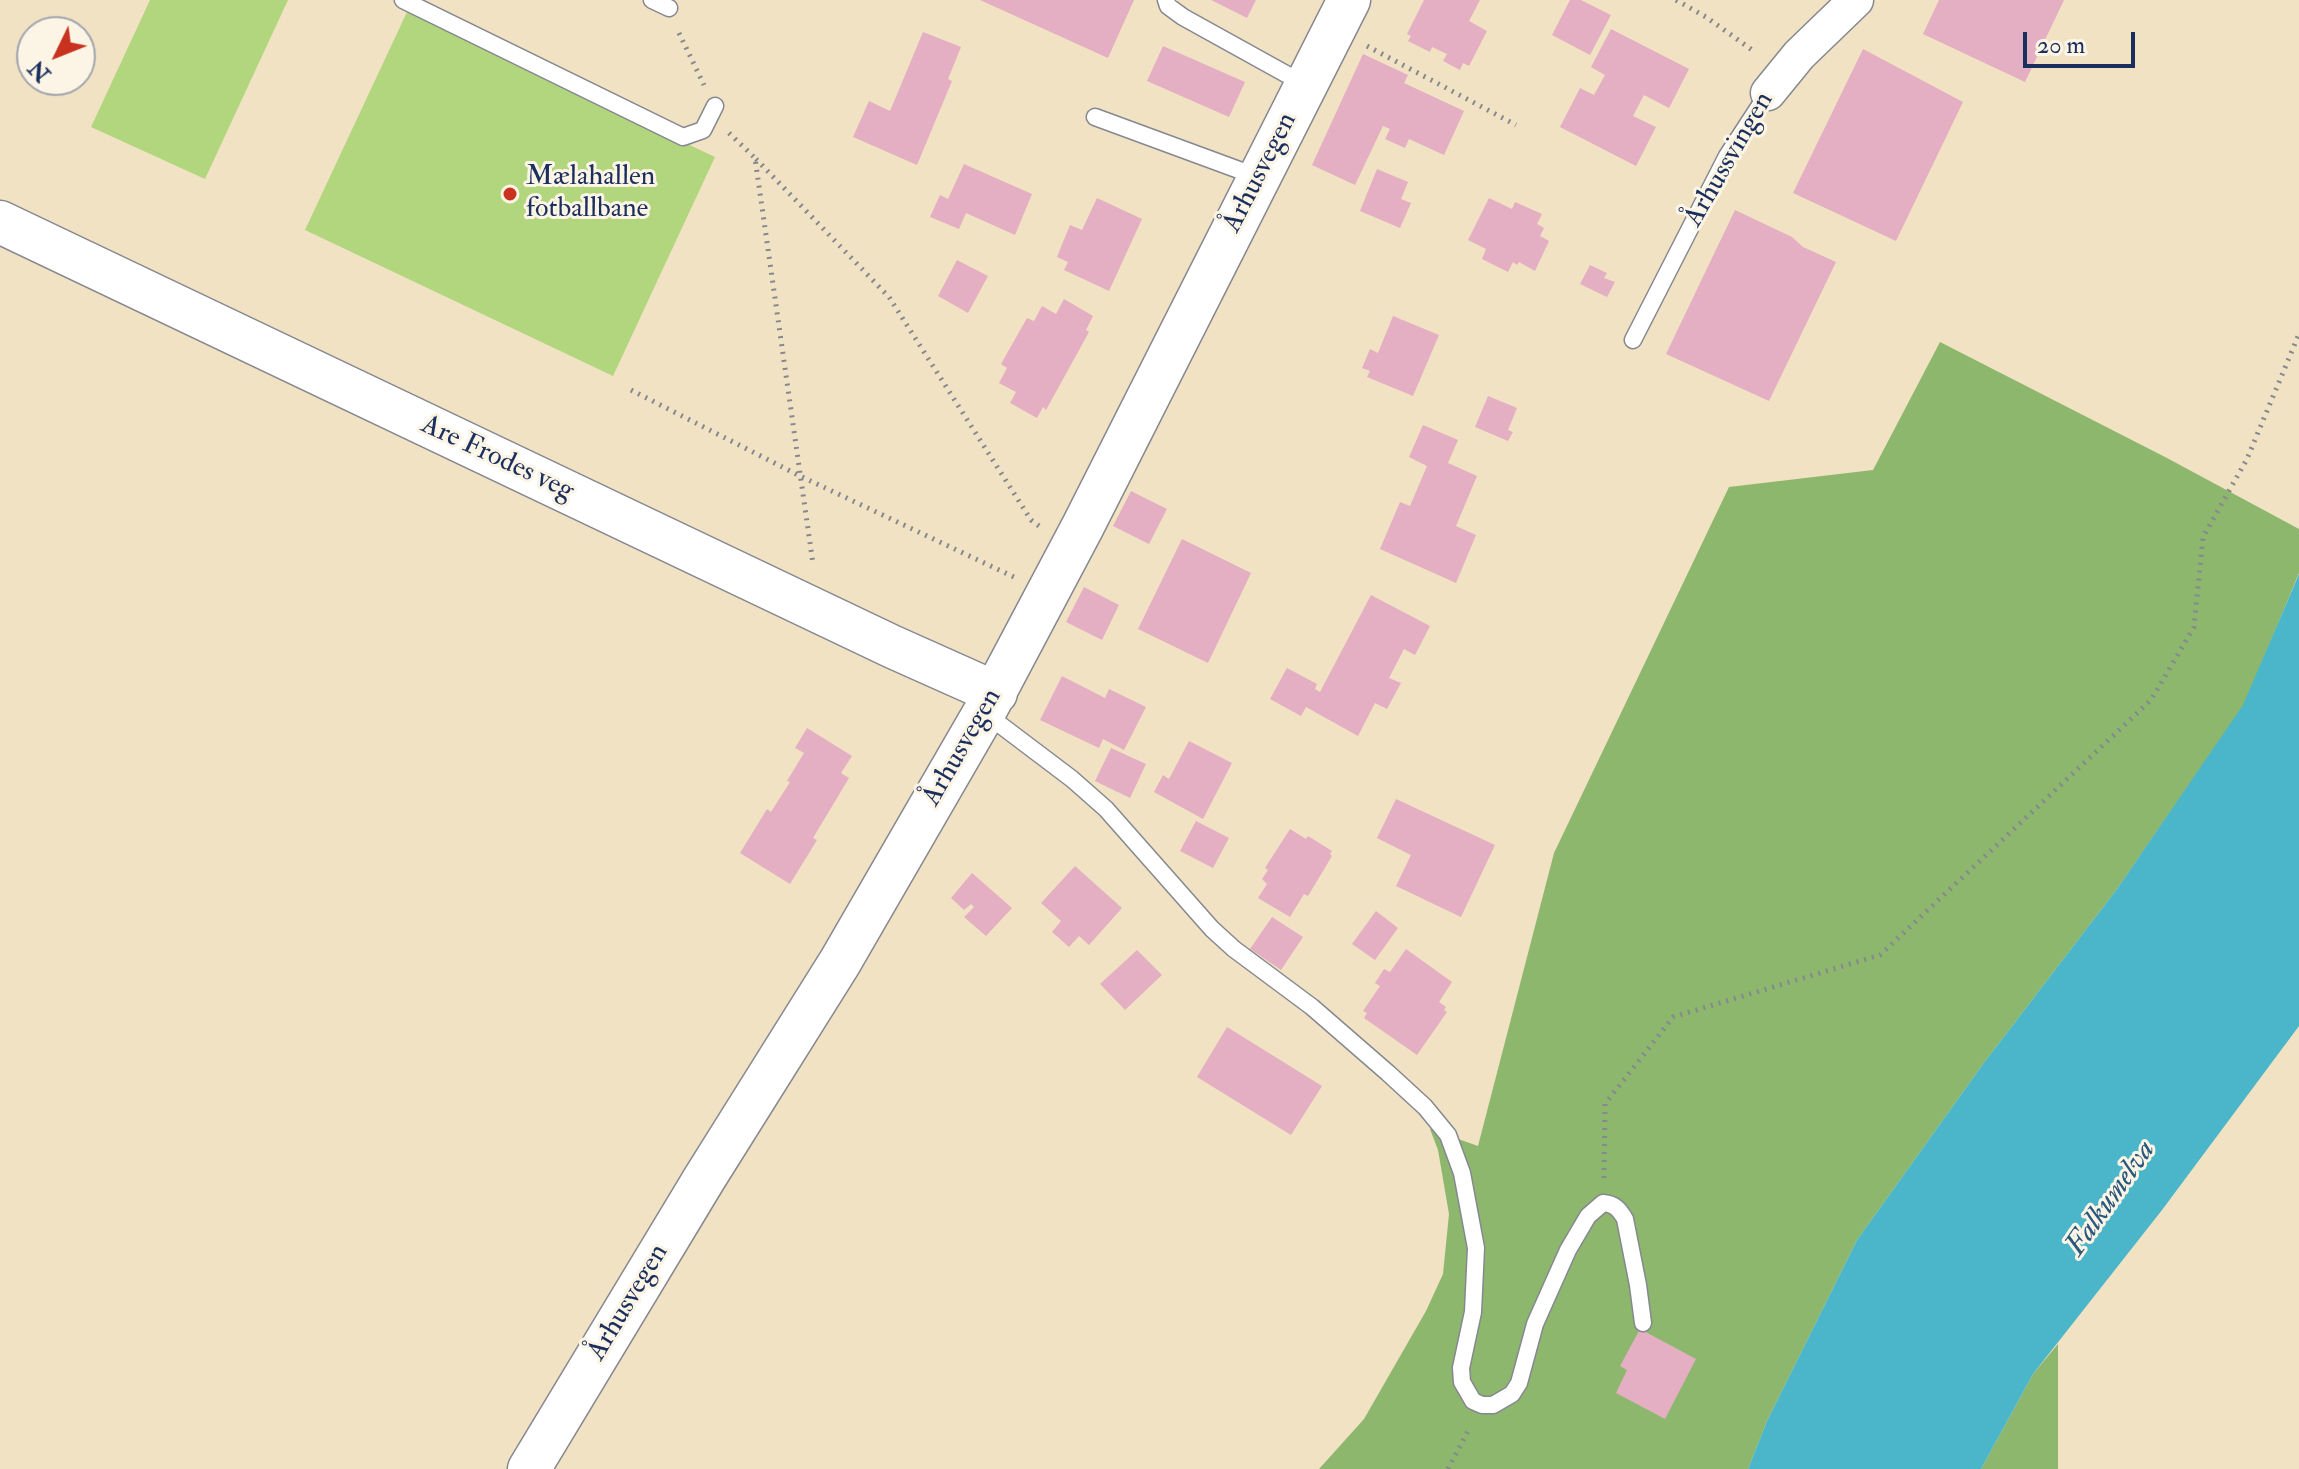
<!DOCTYPE html>
<html>
<head>
<meta charset="utf-8">
<style>
  body { margin:0 }
  #map { position:relative; width:2299px; height:1469px; overflow:hidden; background:#f0e2c3; font-family:"IM FELL Double Pica",serif }
  canvas { display:block }
  .north { position:absolute; left:16px; top:16px; width:80px; height:80px; box-sizing:border-box; background:#fcf5e5; border:2px solid #a2a6af; border-radius:50%; rotate:227deg; font-size:22px; font-weight:700; line-height:32px; text-align:center; color:#1b2f5e }
  .north::after { content:''; display:block; margin:auto; width:28px; height:36px; background:#c8321e; clip-path:polygon(50% 0,100% 100%,50% 72%,0 100%) }
  .scale { position:absolute; left:2023px; top:32px; width:112px; height:36px; box-sizing:border-box; border:4px solid #1b2f5e; border-top:0; padding-left:10px; font-size:24px; line-height:28px; white-space:nowrap; color:#1b2f5e; -webkit-text-stroke:6px #fcf5e5; paint-order:stroke }
</style>
</head>
<body>
<div id="map">
<canvas width="2299" height="1469"></canvas>
<div class="north">N</div>
<div class="scale">20 m</div>
</div>
<script>
const ctx = document.querySelector('canvas').getContext('2d');
ctx.lineJoin = 'round';
function fill(path, color) { ctx.fillStyle = color; ctx.fill(path, 'evenodd'); }
function stroke(path, color, width, dash) { ctx.strokeStyle = color; ctx.lineWidth = width; ctx.lineCap = dash ? 'butt' : 'round'; ctx.setLineDash(dash || []); ctx.stroke(path); }
function label(font, color, halo, rows, align = 'center') {
  ctx.font = font + ' "IM FELL Double Pica",serif'; ctx.lineWidth = 6; ctx.setLineDash([]); ctx.textBaseline = 'middle'; ctx.strokeStyle = halo; ctx.fillStyle = color; for (const [text, x, y, turn = 0] of rows) {
    ctx.save(); ctx.translate(x, y); ctx.rotate((+turn || 0) * Math.PI / 180); ctx.textAlign = isNaN(turn) ? turn : align; if (halo) ctx.strokeText(text, 0, 0); ctx.fillText(text, 0, 0); ctx.restore();
  }
}
const green = new Path2D(`
  M150,0H288L205,179L91,127Z
  M407,12L715,157L613,376L305,230Z`);
const forest = new Path2D(`
  M1940,342L2167,458L2299,529V573L2244,705L2117,889L1983,1064L1857,1240L1767,1421L1748,1469H1319L1364,1419L1426,1311L1443,1274L1449,1214L1438,1150L1430,1129L1478,1146L1554,853L1729,487L1873,470Z
  M2058,1344V1469H1981L2033,1374Z`);
const water = new Path2D(`
  M2299,574V1026L2162,1210L2033,1374L1981,1469H1748L1767,1421L1857,1240L1983,1064L2117,889L2243,705Z`);
const building = new Path2D(`
  M980,0H1134L1108,58Z
  M1211,0H1256L1247,18Z
  M1424,0H1480L1469,21L1487,31L1469,66L1463,63L1460,70L1443,61L1447,54L1432,47L1430,52L1408,41L1411,36L1407,34Z
  M1570,0H1581L1611,15L1590,55L1552,35Z
  M1939,0H2064L2025,82L1923,34Z
  M1611,29L1689,69L1669,108L1644,95L1633,116L1656,127L1636,166L1560,127L1580,88L1594,95L1605,75L1591,67Z
  M923,32L961,47L948,79L952,81L917,165L853,137L869,101L890,111Z
  M1163,46L1245,82L1229,117L1147,81Z
  M1863,49L1963,102L1896,241L1793,193Z
  M1363,54L1408,75L1404,83L1464,111L1444,155L1409,139L1405,148L1385,139L1390,129L1383,126L1355,185L1312,165Z
  M964,164L1032,194L1015,235L966,213L959,229L930,217L940,195L948,199Z
  M1377,169L1408,182L1401,199L1411,203L1400,228L1360,211Z
  M1097,198L1142,219L1109,291L1064,270L1068,262L1057,257L1070,225L1082,230Z
  M1489,198L1512,209L1515,202L1542,214L1537,224L1544,228L1540,236L1549,241L1535,271L1519,262L1517,265L1513,262L1508,272L1482,259L1486,249L1468,240Z
  M1735,210L1792,237L1803,247L1836,262L1769,401L1666,354Z
  M957,260L988,276L968,313L938,296Z
  M1590,265L1607,273L1604,278L1615,282L1607,297L1580,284Z
  M1064,299L1093,316L1086,330L1089,332L1046,410L1043,407L1037,418L1010,403L1016,392L999,383L1007,368L1001,364L1027,318L1034,321L1042,306L1056,314Z
  M1393,316L1439,335L1413,396L1367,377L1370,371L1362,368L1370,349L1378,353Z
  M1488,396L1517,408L1508,430L1513,432L1508,441L1475,427Z
  M1423,425L1458,440L1448,463L1477,476L1456,526L1476,535L1456,583L1380,549L1400,502L1410,506L1427,466L1409,457Z
  M1131,491L1167,509L1149,544L1113,526Z
  M1182,539L1251,573L1208,663L1138,629Z
  M1084,587L1119,605L1102,640L1066,622Z
  M1371,595L1430,626L1415,655L1404,649L1389,678L1401,683L1387,709L1375,703L1358,736L1306,707L1301,716L1270,699L1287,668L1317,684L1315,689L1320,692Z
  M1062,676L1105,698L1109,689L1146,707L1124,750L1103,739L1099,748L1040,720Z
  M807,728L852,756L841,773L849,778L813,838L817,840L790,884L740,853L767,809L771,812L790,782L787,781L804,753L795,748Z
  M1189,741L1232,763L1203,819L1154,792L1163,775L1169,779Z
  M1111,748L1146,764L1130,798L1095,781Z
  M1396,799L1495,845L1461,917L1396,886L1411,855L1377,838Z
  M1196,821L1229,838L1213,868L1180,851Z
  M1290,829L1306,839L1308,836L1332,851L1330,854L1332,856L1308,896L1304,894L1290,917L1258,898L1267,884L1262,879L1268,870L1265,868Z
  M1075,866L1122,908L1089,945L1079,936L1069,947L1052,932L1061,921L1041,903Z
  M972,873L1012,908L986,936L964,917L974,907L971,904L964,910L951,898Z
  M1376,911L1398,928L1375,960L1352,944Z
  M1272,917L1303,937L1281,970L1250,949Z
  M1406,949L1452,982L1439,1002L1446,1007L1444,1010L1447,1012L1417,1055L1364,1018L1367,1013L1363,1011L1380,986L1375,983L1384,969L1390,972Z
  M1137,950L1162,975L1125,1010L1100,984Z
  M1227,1027L1322,1086L1291,1135L1197,1077Z
  M1640,1329L1696,1359L1665,1419L1616,1393L1627,1370L1620,1366Z`);
const path = new Path2D(`
  M1676,0L1706,17L1755,52
  M679,33L704,85
  M1367,46L1516,125
  M729,133L755,158L813,564
  M756,159L889,297L1031,520L1039,526
  M631,390L800,476L1014,577
  M1604,1178L1605,1104L1673,1017L1880,955L2151,700L2194,627L2203,537L2247,459L2299,334
  M1448,1469L1470,1427`);
const service = new Path2D(`
  M403,0L683,137L703,130L715,106
  M652,0L669,8
  M1166,0L1168,6L1183,17L1304,84
  M1095,117L1258,177
  M1633,340L1727,156L1768,93
  M986,714L1072,779L1106,809L1212,929L1234,949L1312,1007L1388,1073L1425,1107L1448,1135L1462,1173L1476,1248L1473,1312L1461,1368L1462,1382L1473,1401L1482,1405H1493L1512,1394L1519,1383L1535,1324L1568,1250L1588,1216L1603,1203C1615,1204 1619,1209 1625,1219L1638,1285L1643,1323`);
const minor = new Path2D(`
  M1768,93L1799,55L1856,0`);
const tertiary = new Path2D(`
  M0,222L893,647L996,693
  M529,1469L704,1179L840,962L984,713L1083,526L1349,0`);
const markers = [
  [510,194,8,"#c8321e"]
];
const streetNames = [
  ["Århussvingen",1730,160,-60],
  ["Århusvegen",1261,173,-63],
  ["Are Frodes veg",497,459,25],
  ["Århusvegen",963,748,-60],
  ["Århusvegen",629,1303,-59]
];
const poiNames = [
  ["Mælahallen",526,178],
  ["fotballbane",526,210]
];
const waterNames = [
  ["Falkumelva",2112,1199,-55]
];
fill(green, '#b2d67e');
fill(forest, '#8db76d');
fill(water, '#4bb5c9');
fill(building, '#e4afc3');
stroke(service, '#868890', 19);
stroke(minor, '#868890', 37);
stroke(tertiary, '#868890', 45);
stroke(path, '#868890', 5, [2, 6]);
stroke(service, '#fff', 16);
stroke(minor, '#fff', 34);
stroke(tertiary, '#fff', 42);
for (const [x, y, r, color] of markers) { const dot = new Path2D(); dot.arc(x, y, r, 0, 2 * Math.PI); ctx.fillStyle = color; ctx.fill(dot); stroke(dot, '#fcf5e5', 3); }
label('28px', '#1b2f5e', '#fcf5e5', streetNames);
label('28px', '#1b2f5e', '#fcf5e5', poiNames, 'left');
label('italic 30px', '#29577e', '#fcf5e5', waterNames);
</script>
</body>
</html>
